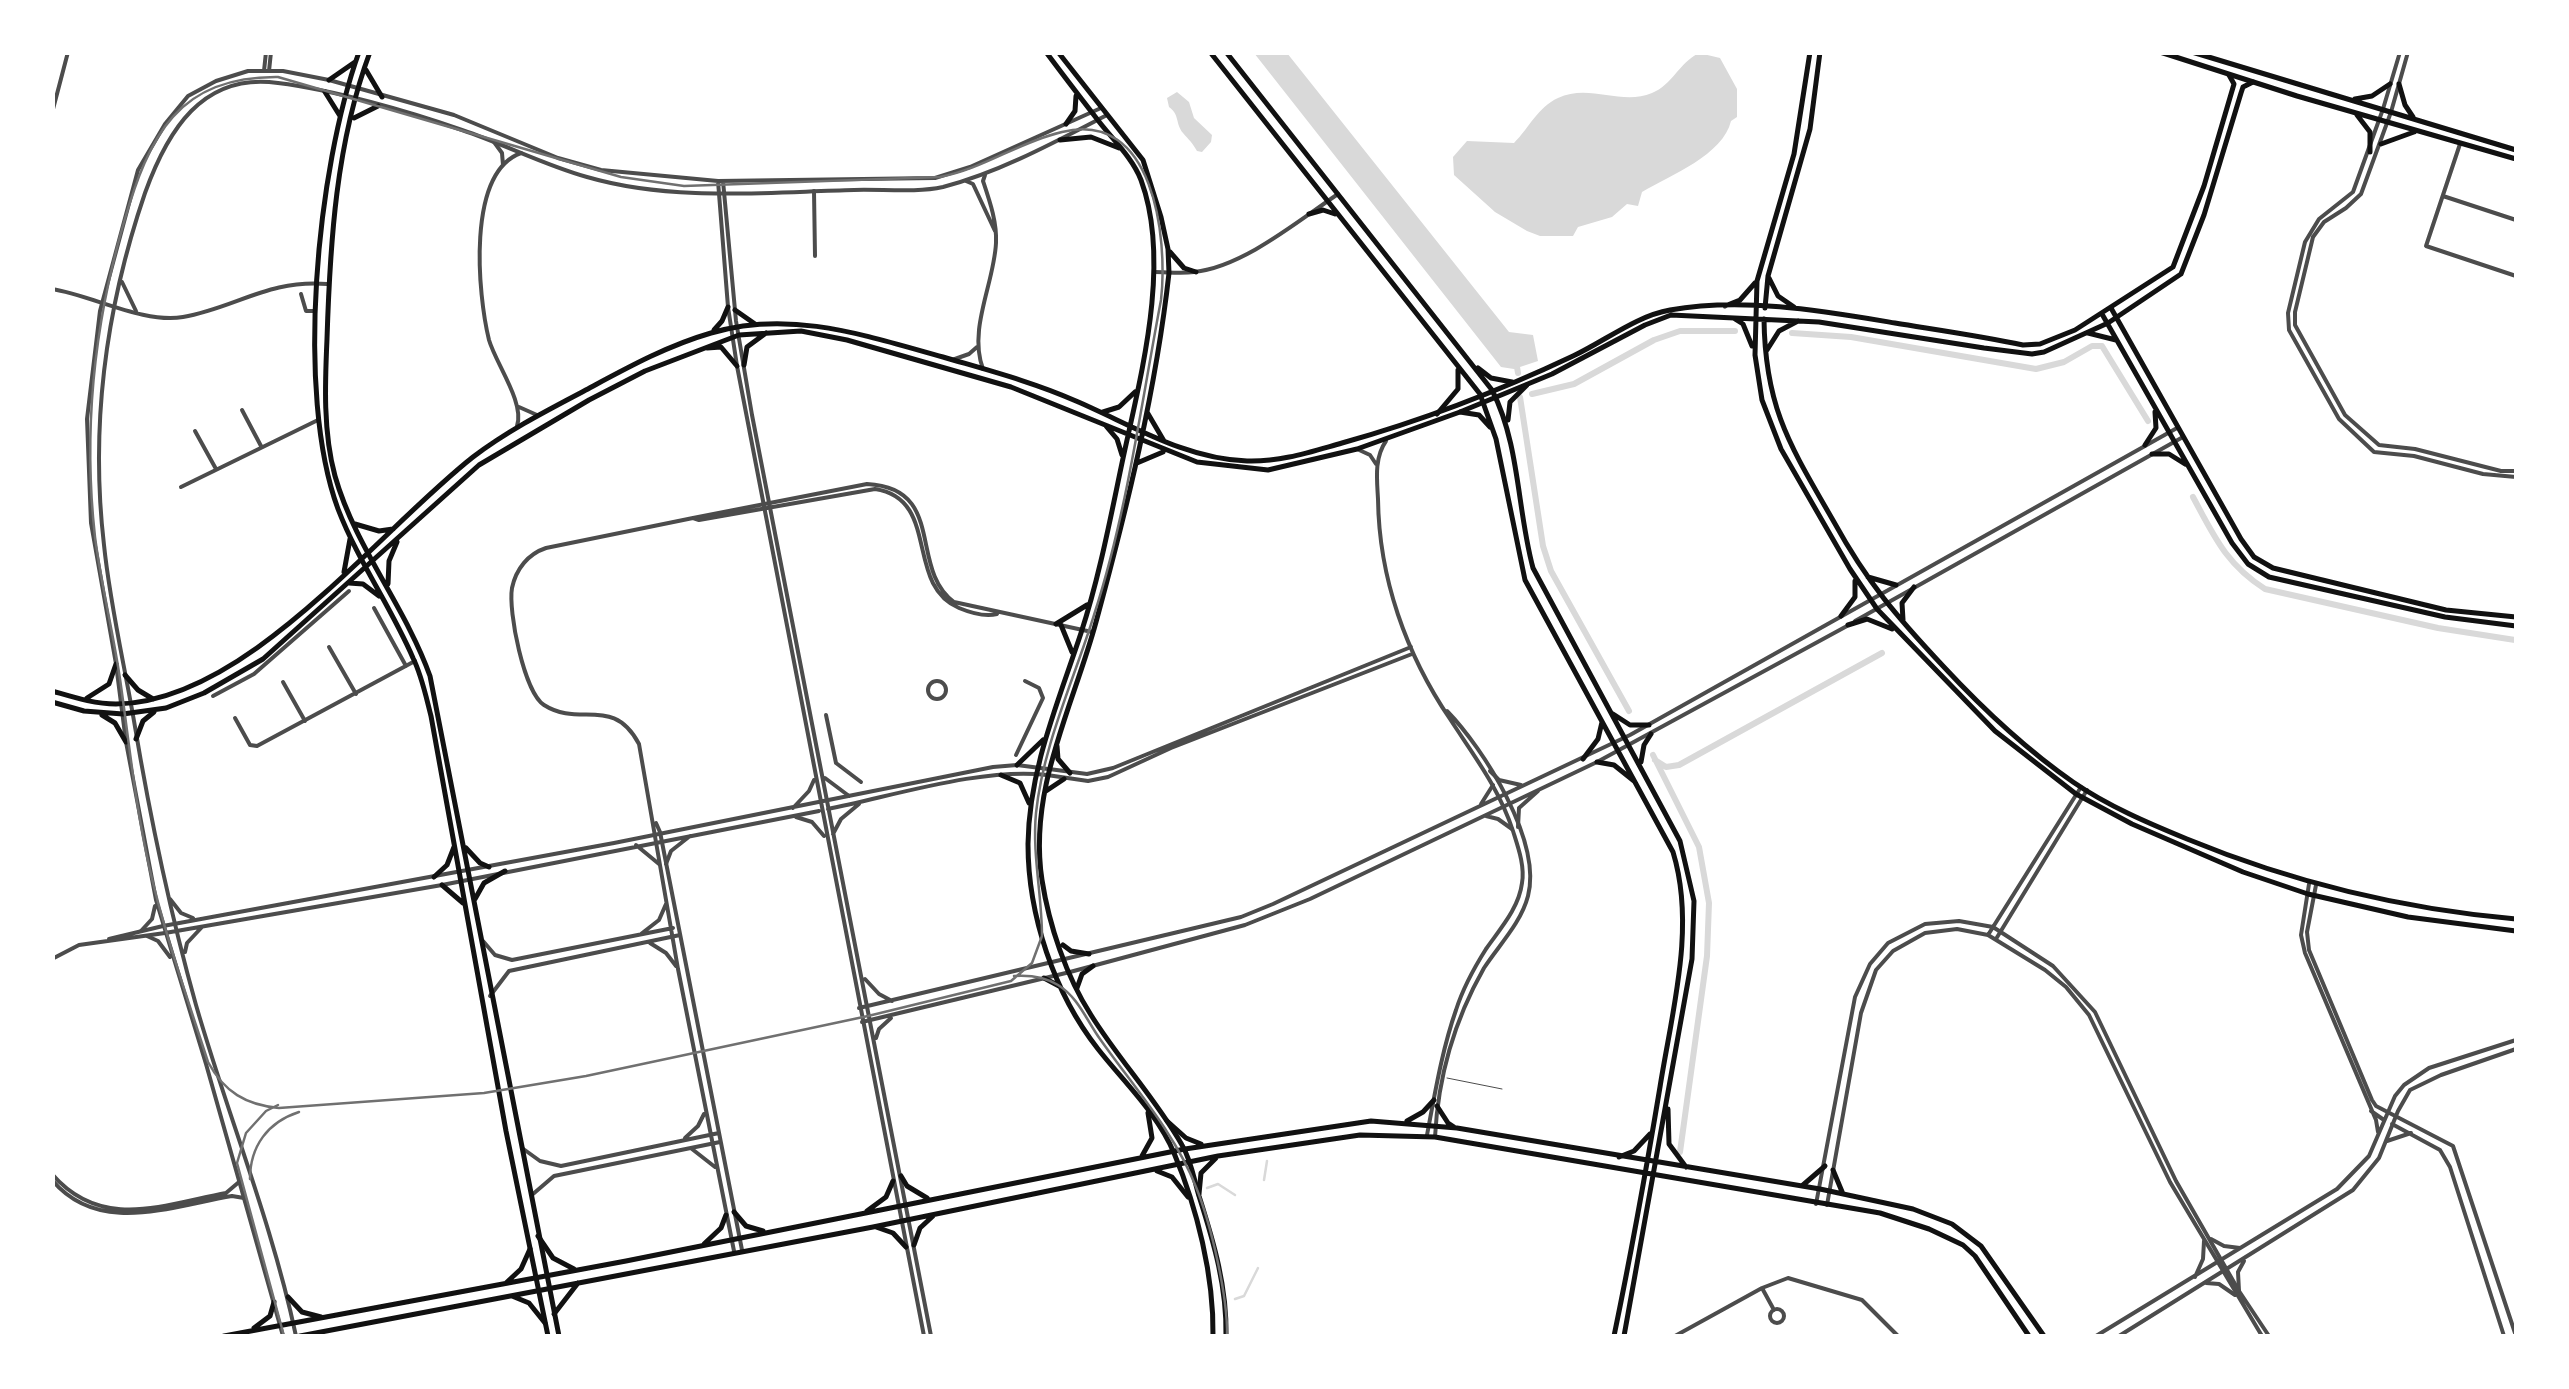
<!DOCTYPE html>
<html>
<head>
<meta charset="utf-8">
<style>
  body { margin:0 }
  #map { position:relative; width:2569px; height:1389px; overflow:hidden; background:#fff; font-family:Manrope,sans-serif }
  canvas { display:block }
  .frame { position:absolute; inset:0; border:55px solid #fff; pointer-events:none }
</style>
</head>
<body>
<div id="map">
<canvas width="2569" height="1389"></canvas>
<div class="frame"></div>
</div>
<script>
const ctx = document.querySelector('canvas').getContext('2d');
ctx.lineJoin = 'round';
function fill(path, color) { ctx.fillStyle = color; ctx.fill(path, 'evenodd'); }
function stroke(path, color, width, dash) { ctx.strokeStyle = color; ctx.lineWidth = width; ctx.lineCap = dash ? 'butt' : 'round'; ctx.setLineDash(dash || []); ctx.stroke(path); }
const water = new Path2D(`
  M1254,53H1287L1509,332L1533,335L1538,361L1514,369L1501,367Z
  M1699,53L1720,58L1737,89V117L1731,121C1723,155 1671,175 1642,192L1638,206L1627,204L1612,217L1578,227L1573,236H1540L1527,231L1495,212L1454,175L1453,157L1467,141L1514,143C1529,128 1538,107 1558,98C1589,83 1621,106 1652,93C1672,85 1679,63 1699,53Z
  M1177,92L1189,102L1194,118L1212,135L1211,142L1202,152L1197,151C1192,142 1189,140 1183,133C1175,123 1180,115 1169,107L1167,98Z`);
const stream = new Path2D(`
  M1264,1180L1267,1161
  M1207,1188L1218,1184L1235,1195
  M1235,1299L1244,1296L1258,1268`);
const canal = new Path2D(`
  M1792,333L1851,337L2036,369L2064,362L2092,346H2102L2148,421
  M1517,367L1518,373
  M1532,394L1574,384L1654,340L1680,331H1735
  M1520,397L1543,546L1551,571L1629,711
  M2193,497C2214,536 2226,564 2265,589L2438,628L2515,640
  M1653,755L1699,847L1709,903L1707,956L1680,1152
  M1655,760L1666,767L1679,765L1882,653`);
const service = new Path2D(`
  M1447,1078L1502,1089`);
const minor = new Path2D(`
  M264,71L266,52
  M269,71L271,52
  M2383,109L2353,192L2319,219L2305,242L2288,313L2289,330L2339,419L2374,452L2414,456L2483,474L2516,477
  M2391,112L2361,194L2346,208L2324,222L2313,237L2295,312V325L2345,415L2379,445L2415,449L2501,471H2516
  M52,113L68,52
  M494,142L502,153L503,165
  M2460,144L2426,246L2516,276
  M966,181L973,184L995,231
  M814,191L815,256
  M2443,196L2516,220
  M52,289C91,295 144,324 183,317C235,308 269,279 327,284
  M301,294L306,311H314
  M952,360L969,354L977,347
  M983,369C968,329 994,284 996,243C997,222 990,202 983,181L985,175
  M519,407L537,415
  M242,410L261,446
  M517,426C525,403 496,364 489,340C478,295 466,173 521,153
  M195,431L216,469
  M1386,441C1374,458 1377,480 1378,499C1379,578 1406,654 1450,719C1474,756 1499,788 1513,831C1518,847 1525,866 1522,883C1519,908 1500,929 1486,949C1474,968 1463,988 1456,1010C1442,1050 1435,1093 1427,1135
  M1357,449L1370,455L1376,464
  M181,487L318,420
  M693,518L867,484C947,488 908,568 954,602L1092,632
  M374,608L406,666
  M329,647L356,694
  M928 690a9 9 0 1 1 18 0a9 9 0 1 1-18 0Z
  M283,682L305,721
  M213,696L254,674L349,591
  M826,715L836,763L861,782
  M235,718L250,745L257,746L415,661
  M1016,755L1043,698L1039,688L1025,681
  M1049,769L1087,774L1113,768L1411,647
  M1047,775L1088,781L1108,777L1171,748L1412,654
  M656,823L660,832L742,1250
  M641,934L659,920L666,904
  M1988,935L2081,787
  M109,939L163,926
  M1996,939L2087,790
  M483,941L495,955L512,960L673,928
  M650,943L666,953L676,966
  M52,959L79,945L165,933
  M490,996L509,971L680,935
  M1435,1137C1438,1078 1455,1019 1484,968C1499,945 1521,923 1528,896C1542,841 1484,749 1447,711
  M685,1138L698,1126L704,1114
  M522,1148L540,1161L561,1166L719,1133
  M692,1149L715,1167
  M52,1174C101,1231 163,1205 226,1193L239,1182
  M52,1180C99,1236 171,1206 232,1196L244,1198
  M533,1194L554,1176L720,1142
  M1816,1204L1855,997L1870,964L1888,943L1925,924L1959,921L1993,927L2053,966L2095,1012L2176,1181L2239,1291L2269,1336
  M1827,1205L1861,1013L1876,970L1893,951L1925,933L1957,929L1988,935L2045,970L2066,987L2089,1015L2170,1182L2262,1336
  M734,1251L678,969L639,744C613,695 580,728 544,705C524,692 508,611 512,588C516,569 528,554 546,548L693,518L699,520L875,489C941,499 904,585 959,608C971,613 985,617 997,614
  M1762,1288L1774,1310
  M1770 1316a7 7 0 1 1 14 0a7 7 0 1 1-14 0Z
  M1675,1336L1762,1288L1788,1278L1862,1300L1898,1336`);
const tertiary = new Path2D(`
  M2383,109L2400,52
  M2391,112L2408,52
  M718,181L728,307L737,366L924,1336
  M723,181L736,321L752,415L931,1336
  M1155,272C1167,272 1181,274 1194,272C1243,267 1298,221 1338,194
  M122,282L136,311
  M1855,621L2183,437
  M1490,771L1499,780L1521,785
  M825,778L849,796
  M1481,804L1493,785
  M793,808L809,791L814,780
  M828,809C893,796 983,767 1047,775
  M1486,816L1498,819L1512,829
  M796,817L812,822L824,836
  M1518,827L1519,808L1538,791
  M833,834L841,819L859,804
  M636,845L659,864
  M666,864L671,851L690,836
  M2309,884L2301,935L2305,953L2376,1120L2378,1132
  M2316,885L2307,932L2309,950L2372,1100L2376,1106L2453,1146L2516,1336
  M170,899L181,913L193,918
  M163,926L614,843L993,767L1017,765L1048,769
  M141,931L152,919L155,906
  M165,933L442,885L819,811
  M147,936L158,941L170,957
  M185,952L187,943L202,927
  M865,979L879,994L892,1001
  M859,1008L1241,917L1273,904L1630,735L2177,428
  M862,1022L1070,972L1245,925L1310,899L1597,762L1847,626
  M876,1038L879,1029L891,1018
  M2371,1111L2384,1120
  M2392,1124L2440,1150L2450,1167L2504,1336
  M2387,1141L2411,1133
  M2211,1239L2224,1246L2240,1248
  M2195,1277L2203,1259L2204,1241
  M2206,1283L2219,1284L2235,1295
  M2239,1291L2238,1272L2244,1261
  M283,1336L206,1064L156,900L126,742L116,664L91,523L87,419L100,311L138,170L165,124L188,96L216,81L248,71H283L329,80L454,115L558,158L601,170L718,181L935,178L970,167L1101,108
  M296,1336C272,1223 228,1116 196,1005C170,912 150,817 134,721C124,663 110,604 104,545C90,425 106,307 145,193C167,132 202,72 278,83C334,90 408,111 462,130C504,144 544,165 587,177C673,202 767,192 854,190C882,189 916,193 943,187C1000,172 1055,142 1107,115
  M2096,1336L2337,1189L2369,1156L2395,1096L2404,1085L2429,1068L2516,1040
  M2119,1336L2353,1190L2379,1158L2398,1111L2410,1090L2441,1075L2516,1049`);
const secondary = new Path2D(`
  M359,52C317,169 295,392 338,509C358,561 391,607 413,658C422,676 426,697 431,716L506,1131L548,1336
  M370,52C336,143 330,243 327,339C325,383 323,432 335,476C355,547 405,606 430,676L559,1336
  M1046,52C1063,75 1080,97 1097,119C1112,139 1132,157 1141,180C1172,264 1140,378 1122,463C1110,520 1099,578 1081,633C1058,703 1029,769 1028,844C1028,915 1054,993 1098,1049C1123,1081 1158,1114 1174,1153C1197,1208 1214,1276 1213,1336
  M1058,52L1143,160L1161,217L1168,249L1169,273C1156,390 1127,508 1096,622C1073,707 1028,789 1042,880C1049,925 1066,976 1091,1015C1119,1060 1156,1099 1182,1145C1191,1160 1194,1179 1199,1196C1214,1243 1227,1287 1226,1336
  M1810,52L1794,154L1757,281L1755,355L1762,400L1781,449L1850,569L1877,609L1995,731L2076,794L2132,824L2243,872L2308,894L2408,917L2516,931
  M366,70L382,97
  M329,80L355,62
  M325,92L340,116
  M354,118L378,106
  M1066,124L1075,111L1076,96
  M1060,140L1091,137L1119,148
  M1170,252L1184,268L1196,272
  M1769,278L1778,296L1794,307
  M1725,306L1740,300L1755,283
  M1765,308L1768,276L1810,129L1820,52
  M2111,308L2241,539L2254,557L2273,568L2446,610L2516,617
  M735,310L755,324
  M2102,314L2232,543L2248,564L2269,577L2445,617L2516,626
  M1735,319L1743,324L1752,346
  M1764,319C1765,409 1791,447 1834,522C1867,582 1897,617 1943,666C1983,709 2024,748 2073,782C2108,806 2148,823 2187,839C2294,883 2402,909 2516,919
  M714,330L722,321L728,307
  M2088,333L2116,340
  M707,348L721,347L737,366
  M1767,350L1779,331L1798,321
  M744,365L747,347L766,333
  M1103,412L1119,407L1135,392
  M1147,412L1164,441
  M1106,426L1117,439L1122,455
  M2145,445L2156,428L2155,412
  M2152,454H2169L2185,464
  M1137,463L1163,452
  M355,524L379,531L393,529
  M344,572L350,539
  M1868,577L1896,585
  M349,583L363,584L379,596
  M388,584L389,561L397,542
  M1841,616L1855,597V581
  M1903,620L1902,603L1914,587
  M1056,624L1087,605
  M1061,625L1072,652
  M1848,625L1867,619L1892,629
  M125,675L138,690L153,699
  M52,691C73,697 94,704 116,704C247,702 376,533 473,457C507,431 546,411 584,391C625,369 666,346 711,333C790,309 867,336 943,357C987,370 1033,382 1076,401C1132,425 1185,459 1247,461C1281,462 1310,452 1342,443C1421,421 1499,391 1573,356C1605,341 1636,316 1670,310C1744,297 1823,311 1895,323C1938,330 1981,336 2023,345L2040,344L2075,330L2173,267L2204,186L2234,84L2229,75
  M87,698L109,684L116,664
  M52,702L84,711L123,714L166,708L204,693L263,659L479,465L589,400L645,371L739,335L801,331L847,340L1011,387L1197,462L1268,470L1357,449L1460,412L1552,374L1645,325L1671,315L1819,322L1984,348L2032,354L2044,352L2108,323L2181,274L2204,215L2241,93L2243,87L2253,82
  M102,715L115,723L126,742
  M136,739L143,721L154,712
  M1057,746L1058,759L1070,773
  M1017,765L1043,740
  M1001,775L1020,783L1029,803
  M1046,791L1064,779
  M466,848L480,863L489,867
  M434,877L447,865L454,847
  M442,885L463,903
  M475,899L484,883L505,871
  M1063,945L1071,951L1089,954
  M1044,978L1059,986
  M1077,988L1082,974L1093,966`);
const primary = new Path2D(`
  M1210,52L1480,394L1496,439L1525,580L1673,852C1696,927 1672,1011 1660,1087C1646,1171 1631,1254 1614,1336
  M1226,52L1492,390C1520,445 1517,509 1533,568L1680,841L1694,901L1692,959L1624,1336
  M2160,52L2297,96L2516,159
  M2192,52L2516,150
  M2399,84L2405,105L2413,117
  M2355,99L2372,96L2390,84
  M2357,115L2370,132V152
  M2381,144L2414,132
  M1309,214L1323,210L1335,214
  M1478,368L1491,378L1512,382
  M1460,412L1479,415L1490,427
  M1437,414L1458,389V370
  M1508,420L1510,402L1527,385
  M1613,714L1630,725H1649
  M1583,759L1598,739L1602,722
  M1597,762L1614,765L1634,781
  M1641,762L1644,745L1651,734
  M1437,1106L1448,1123L1454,1127
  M1668,1109L1669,1144L1686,1167
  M1167,1121L1186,1138L1201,1144
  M1407,1121L1423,1112L1434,1100
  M1142,1156L1152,1138L1148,1113
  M1619,1157L1634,1151L1650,1134
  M1833,1170L1843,1194
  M1157,1171L1172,1177L1188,1197
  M901,1176L907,1186L927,1198
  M1803,1185L1825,1166
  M1199,1194L1201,1173L1216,1158
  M867,1211L886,1197L893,1181
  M734,1212L746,1226L763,1231
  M876,1227L893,1233L906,1247
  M538,1236L553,1258L574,1269
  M704,1244L721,1228L726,1215
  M914,1245L920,1228L933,1216
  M506,1283L521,1269L530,1249
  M512,1296L529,1303L545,1323
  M288,1297L302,1312L321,1317
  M554,1314L578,1283
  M254,1328L270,1316L274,1302
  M224,1336L626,1261L1185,1149L1371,1121L1457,1128L1820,1189L1913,1209L1952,1224L1981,1246L2044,1336
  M300,1336L873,1227L1218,1156L1360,1135L1435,1137L1880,1213L1929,1229L1963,1245L1975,1256L2029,1336`);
const rail = new Path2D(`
  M278,77L621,177L684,186L940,177C983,169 1019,142 1062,132C1154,109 1168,238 1161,300C1141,405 1127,513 1094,615C1074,680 1043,745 1036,813C1032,854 1042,895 1042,936L1032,963L1011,981L868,1016L586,1076L484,1093L279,1108C246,1105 224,1092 208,1062C187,997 164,932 149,866C135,804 129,741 120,679C113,631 101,584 95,537C83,430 94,325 124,222C149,136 178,76 278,77Z
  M1014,976C1029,975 1045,977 1058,985C1078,997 1087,1021 1100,1039C1133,1086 1175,1133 1196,1187C1211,1224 1228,1297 1227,1336
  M278,1105L266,1111L246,1133L237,1163L284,1336
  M250,1179C250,1146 268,1122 299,1112`);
fill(water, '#d9d9d9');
stroke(stream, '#d9d9d9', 2.5);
stroke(canal, '#d9d9d9', 6);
stroke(service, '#4c4c4c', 1);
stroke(minor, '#4c4c4c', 4);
stroke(tertiary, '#4c4c4c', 4);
stroke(secondary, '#111', 5);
stroke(primary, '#111', 5);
stroke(rail, '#707070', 2.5);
</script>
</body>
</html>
